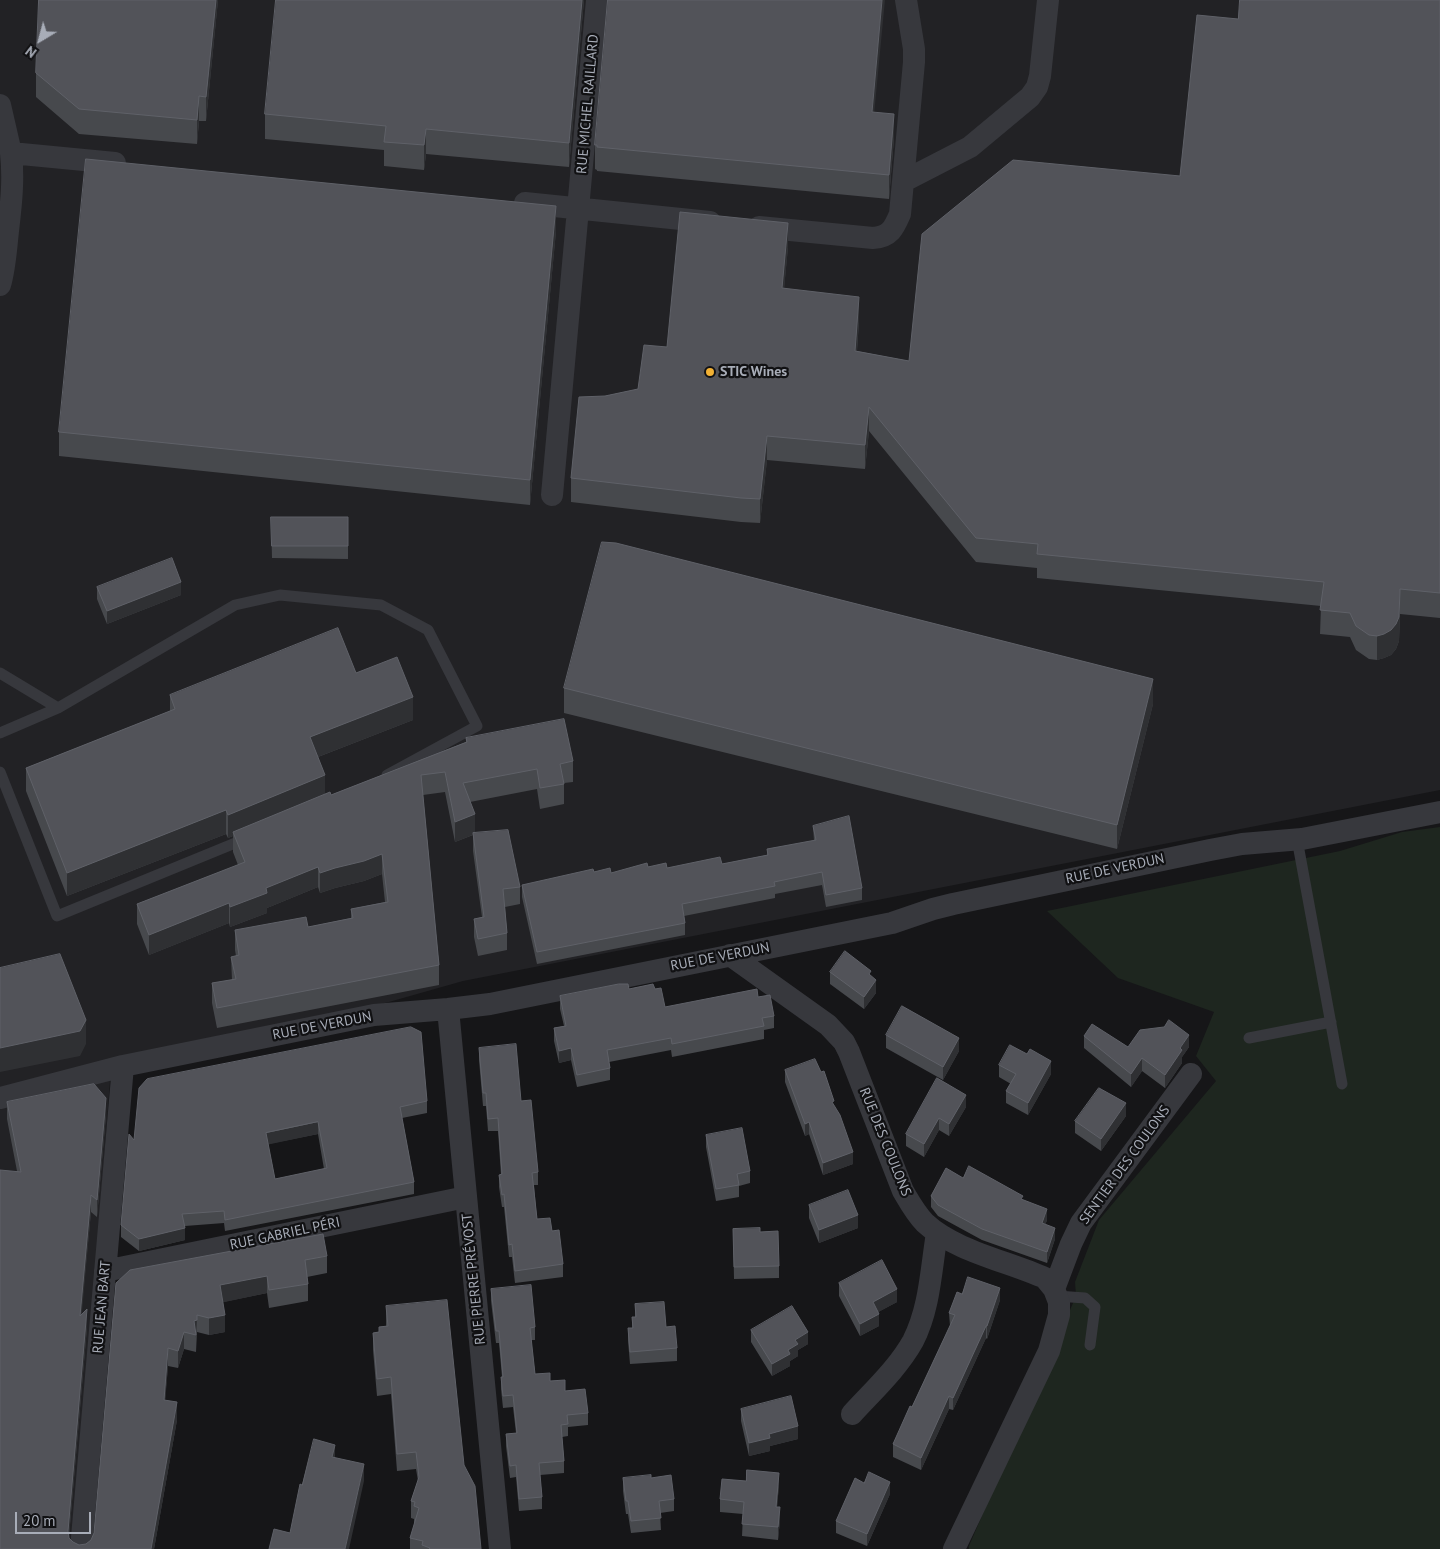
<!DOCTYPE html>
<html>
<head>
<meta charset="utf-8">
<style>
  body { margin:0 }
  #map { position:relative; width:1440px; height:1549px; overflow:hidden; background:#161618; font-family:"PT Sans",sans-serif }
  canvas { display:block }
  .north { position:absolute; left:15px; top:15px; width:50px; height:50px; -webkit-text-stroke:4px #111113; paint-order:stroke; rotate:217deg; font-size:14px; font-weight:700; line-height:20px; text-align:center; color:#a8adb8 }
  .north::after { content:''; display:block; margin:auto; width:18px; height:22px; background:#a8adb8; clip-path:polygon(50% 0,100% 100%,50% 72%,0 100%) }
  .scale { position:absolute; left:15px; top:1512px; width:76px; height:22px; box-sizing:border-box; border:2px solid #a8adb8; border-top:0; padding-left:6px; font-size:15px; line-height:18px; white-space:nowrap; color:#a8adb8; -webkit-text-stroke:4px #111113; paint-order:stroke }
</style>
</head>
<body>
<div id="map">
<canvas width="1440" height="1549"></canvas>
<div class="north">N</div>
<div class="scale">20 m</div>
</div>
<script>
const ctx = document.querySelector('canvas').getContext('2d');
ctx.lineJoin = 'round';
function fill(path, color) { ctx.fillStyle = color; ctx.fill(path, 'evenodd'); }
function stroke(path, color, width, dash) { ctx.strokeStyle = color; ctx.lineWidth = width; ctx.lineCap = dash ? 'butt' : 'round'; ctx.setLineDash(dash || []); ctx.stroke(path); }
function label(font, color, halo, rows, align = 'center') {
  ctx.font = font + ' "PT Sans",sans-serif'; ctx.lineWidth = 4.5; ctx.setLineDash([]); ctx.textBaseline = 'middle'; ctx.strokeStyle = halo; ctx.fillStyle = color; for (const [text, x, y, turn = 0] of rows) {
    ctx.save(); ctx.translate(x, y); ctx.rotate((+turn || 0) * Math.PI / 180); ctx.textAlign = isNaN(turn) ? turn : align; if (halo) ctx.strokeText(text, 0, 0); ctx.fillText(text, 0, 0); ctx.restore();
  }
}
const built = new Path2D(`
  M0,0H1440V790L463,981L110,1081L75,1549H0Z`);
const green = new Path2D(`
  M1440,827V1549H969V1546L1076,1296L1075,1282L1099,1220L1216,1081L1196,1056L1214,1012L1118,978L1047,911L1340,851L1402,832Z`);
const lane = new Path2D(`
  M0,673L58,708
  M0,733L58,708L235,605L280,595L381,605L428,630L477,726L387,775
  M0,772L57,916L245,839
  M1297,839L1342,1084
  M1249,1038L1331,1022
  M1057,1296L1085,1298L1095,1307L1090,1345`);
const street = new Path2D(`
  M0,105L11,153L115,163
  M904,181L970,147L1030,97L1037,87L1040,76L1048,0
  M525,203L710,222
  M759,227L873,238C890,237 894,228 900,214L914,62V49L906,0
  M0,285C5,268 6,249 8,231C11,205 14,180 11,153
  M552,495L597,0
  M730,955L828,1025L844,1042L849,1052L903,1191C910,1203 916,1214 925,1223C955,1251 1007,1261 1045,1278L1054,1289L1059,1302V1315L1049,1351L954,1549
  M448,1009L500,1549
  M0,1098L123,1066L374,1015L448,1009L490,1004L892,923L933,909L953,904L1210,850L1242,844L1302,839L1440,812
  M105,1271L466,1197
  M1054,1289L1071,1244L1081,1223L1191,1074
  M852,1414C873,1391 898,1368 913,1341C930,1308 931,1269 937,1233
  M81,1549L123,1066`);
const wall = new Path2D(`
  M39,0H218L206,121H199L197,144L79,134L36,97V73Z
  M584,0L569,167L426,154L424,170L384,166V150L265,139V114Z
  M1440,0V618L1400,614L1399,641L1396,649L1391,655L1384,658L1377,660L1369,659L1356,650L1350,637L1320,634L1321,606L1037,578V568L976,562L869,431L865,469L767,460L760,523L741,522L571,502V478L605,396L638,389L667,347L788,247L784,288L859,321L857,351L909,361L1180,176L1238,19Z
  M874,112L894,138L889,199L597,171V170L595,169V145Z
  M556,231L530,505L59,456V432Z
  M271,517H348V559L272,558Z
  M97,587L181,595L107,624L97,599Z
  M356,673L413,720L318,757L325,795H331L466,742V738L573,761V782L564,783V804L540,809L537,789L470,802L475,833L520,887V904L505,907L507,933V950L478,956L474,937V919L482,917L473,851V835L455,842L445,792L423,795L439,965V985L217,1028L212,1003V983L232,980L231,957L236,956L235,950V930L308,927L351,918V909L385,902L382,874L364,881L335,888L320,893L318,887L267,908V913L230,927L229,923L149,955L137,924V904L238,865L233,852V836L228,838L226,834L67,896L26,791V768L170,711V695Z
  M564,688L1153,704L1117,849L564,713Z
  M813,826L862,888V900L826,907L822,885L775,894V898L684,916L685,923V935L537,964L522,897V885L594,872L611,873L648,867L667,868L722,864L767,855V849L814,841Z
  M830,972L871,977L876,993L864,1009L830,984Z
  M629,989H655L665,1007L758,997L774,1016V1028L764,1030V1039L672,1057L671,1050L609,1062L610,1068V1080L577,1087L571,1060L559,1063L554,1041V1028L564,1026L560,1009V996Z
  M886,1035L959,1051L943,1080L886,1048Z
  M1084,1036L1128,1047H1189L1182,1057V1063L1165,1088L1142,1071L1131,1087L1084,1048Z
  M479,1048L521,1101L538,1172V1185H534L537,1219L552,1231L563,1264V1277L515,1283L512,1257H509L504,1207H502L499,1187V1175H501L498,1131H488L486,1106H483L479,1060Z
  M999,1065L1051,1074L1028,1115L1006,1103V1091L1011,1084L999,1077Z
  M785,1070L834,1106L853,1164L823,1175L809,1134L805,1136L785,1082Z
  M937,1078L966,1107L949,1136L939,1130L924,1157L906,1146V1134Z
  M427,1101V1113L402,1118L414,1182V1194L225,1231L224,1223L185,1226V1240L139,1251L121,1237V1225L134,1140ZM318,1134L324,1169L275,1179L268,1144Z
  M7,1102L106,1115L97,1217L91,1212L81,1315L87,1327L69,1536V1538L73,1542L79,1545L86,1544L91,1540L94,1533L116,1283L327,1256V1273L307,1277L308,1284V1301L269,1308L267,1293L223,1302L225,1332L209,1335L197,1332L196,1352L184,1349L178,1368L168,1366L165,1400L177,1420L154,1549H0L17,1171L7,1119Z
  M1126,1116L1101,1151L1075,1133V1121Z
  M706,1135L750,1171V1183L739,1186V1197L716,1201L706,1147Z
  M963,1178L1023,1200L1047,1220L1045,1225L1055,1239L1047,1263L982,1240L938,1216L931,1207V1196Z
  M809,1205L858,1228L819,1243L809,1218Z
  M733,1229L760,1232L779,1266V1278L734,1279Z
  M839,1283L897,1302L878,1312L879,1326L860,1336L839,1296Z
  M491,1289L535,1327V1340H531L535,1374L550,1381L565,1391L588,1413V1425L568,1427V1436L562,1437L564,1461V1473L540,1475L542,1497V1509L519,1511L516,1477L510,1478L506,1446V1434L516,1433L513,1407L503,1408L501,1389V1377H502L499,1343H496L491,1301Z
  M1000,1300L987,1339L986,1338L953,1410L949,1409L921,1470L893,1457V1444L912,1407L950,1326L949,1313Z
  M635,1304L666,1327L677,1348V1361L630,1364L628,1341V1328H632V1317H635Z
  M386,1306L464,1465L481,1549H410V1538L415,1524L414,1523V1519L411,1518V1501L418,1481L416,1469L397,1471L391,1394L377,1396L373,1350V1333L379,1332V1327L386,1326Z
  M751,1330L808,1344L798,1350V1356L790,1361V1366L772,1376L751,1342Z
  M741,1409L798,1439L770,1446V1451L749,1456L741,1421Z
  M623,1478H651L674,1499V1511L660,1513L661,1530L631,1533L628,1514H626L623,1491Z
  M779,1485L777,1507L780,1520L778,1540L742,1536L743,1514L720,1512V1499Z
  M890,1494L867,1546L836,1533V1521Z`);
const shadedWall = new Path2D(`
  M216,0H218L206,121V97Z
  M582,0H584L569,167V143Z
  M882,0H885L872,136V112Z
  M199,96V121L197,144V120Z
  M894,114V138L889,199V175Z
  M426,129V154L424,170V145Z
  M556,206V231L530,505V480Z
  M788,223V247L782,312V288Z
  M859,297V321L855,375V351Z
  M869,407V431L865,469V445Z
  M767,436V460L760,523V499Z
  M181,582V595L107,624V611Z
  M1400,589V614L1399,641L1396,649L1391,655L1384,658L1377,660V636Z
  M1153,679V704L1117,849V825Z
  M413,697V720L310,760V737Z
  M325,775V799L233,832V836L228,838V815Z
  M226,810V834L67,896V873Z
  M475,814V834L455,842V822Z
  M382,854V874L364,881L335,888L320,893V873L335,868Z
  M318,867V887L267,908V913L230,927V907L266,888Z
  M229,903V923L149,955V935Z
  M876,980V993L864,1009V997Z
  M86,1020V1044L80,1056L0,1072V1048Z
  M1189,1035V1047L1182,1057V1063L1165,1088V1075L1180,1048Z
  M959,1038V1051L943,1080V1067Z
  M571,1048V1060L559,1063V1051Z
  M1142,1058V1071L1131,1087V1074Z
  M1051,1061V1074L1028,1115V1103Z
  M966,1095V1107L949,1136V1124Z
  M106,1098V1115L97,1217V1200Z
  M1126,1103V1116L1101,1151V1139Z
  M939,1118V1130L924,1157V1144Z
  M318,1122V1134L266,1145V1133Z
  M809,1122V1134L805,1136V1124Z
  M853,1152V1164L823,1175V1163Z
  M91,1195V1212L80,1334V1316Z
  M1047,1209V1220L1042,1234V1223Z
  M858,1215V1228L819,1243V1230Z
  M185,1228V1240L139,1251V1239Z
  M1055,1228V1239L1047,1263V1252Z
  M267,1276V1293L220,1303V1285Z
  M1000,1288V1300L987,1339V1326Z
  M897,1289V1302L873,1315V1302Z
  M87,1309V1327L68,1548V1531Z
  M879,1314V1326L860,1336V1324Z
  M225,1315V1332L209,1335V1318Z
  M197,1320L196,1338L194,1321Z
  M986,1326V1338L953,1410V1398Z
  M184,1332V1349L178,1368V1351Z
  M808,1332V1344L798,1350V1356L790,1361V1366L772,1376V1364L795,1340Z
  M168,1348V1366L164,1417V1400Z
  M949,1396V1409L921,1470V1458Z
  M177,1402V1420L154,1549H151Z
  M798,1426V1439L770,1446V1451L749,1456V1443L769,1434Z
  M335,1445V1462L332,1457Z
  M364,1464V1481L349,1549H345Z
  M779,1473V1485L776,1519V1507Z
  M890,1482V1494L867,1546V1534Z
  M780,1507V1520L778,1540V1527Z`);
const building = new Path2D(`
  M39,0H216L206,97L199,96L197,120L79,109L36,73Z
  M276,0H582L569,143L426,129L424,145L411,144L384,142L386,126L265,114Z
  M608,0H882L872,112L894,114L889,175L597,147V145H595Z
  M1240,0H1440V593L1400,589L1399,617L1396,624L1391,630L1384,634L1377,636L1369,635L1356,626L1350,613L1320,610L1324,582L1037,554L1038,544L976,538L869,407L865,445L767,436L760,499L741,498L571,478L579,397L605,396L638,389L644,345L667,347L680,212L788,223L782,288L859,297L855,351L909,361L922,234L1013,160L1180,176L1197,15L1238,19Z
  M86,159L556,206L530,480L59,432Z
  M271,517H348V546H272Z
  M602,542L616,543L1153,679L1117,825L564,688Z
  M172,558L181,582L107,611L97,587Z
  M338,628L356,673L397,657L413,697L310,737L325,775L228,815L226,810L67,873L26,768L175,709L170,695Z
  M564,719L573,761L560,764L564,784L540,788L537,769L463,783L475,814L455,822L445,772L421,775L439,965L217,1008L212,983L236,979L231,957L239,955L235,930L306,917L308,927L353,918L351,909L388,902L382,854L364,861L335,868L320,873L318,867L266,888L267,893L230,907L229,903L149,935L137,904L245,862L233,832L330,792L331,795L467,742L466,738Z
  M849,816L862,888L826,895L822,872L774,882L775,886L682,904L685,923L537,952L522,885L593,869L594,872L610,868L611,873L647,863L648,867L666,863L667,868L720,857L722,864L768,855L767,849L816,840L813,826Z
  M508,830L520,887L503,889L507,933L478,939L474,919L484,917L473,833Z
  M845,951L871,971L869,974L876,980L864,997L830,972Z
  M60,954L86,1020L80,1031L0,1048V968Z
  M619,984H628L629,989L653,984L655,989L661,988L665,1007L757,989L758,997L770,995L774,1016L762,1018L764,1026L672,1044L671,1038L607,1050L610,1068L577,1075L571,1048L559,1051L554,1028L566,1026L560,996Z
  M902,1006L959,1038L943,1067L886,1035Z
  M1169,1020L1189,1035L1180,1048L1182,1050L1165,1075L1142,1058L1131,1074L1084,1036L1092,1024L1128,1047L1140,1030L1164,1027Z
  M411,1027L421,1032L427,1101L400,1107L414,1182L225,1220L224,1211L182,1214L185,1228L139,1239L121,1225L129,1134L134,1140L139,1088L147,1079ZM318,1122L327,1168L275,1179L266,1133Z
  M516,1044L521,1101L531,1100L538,1172L532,1173L537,1219L550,1218L552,1231L559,1230L563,1264L515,1271L512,1244L509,1245L504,1194L502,1195L499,1175L502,1174L498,1118L488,1119L486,1093H483L479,1048Z
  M1010,1045L1027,1054L1030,1049L1051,1061L1028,1103L1006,1091L1016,1074L999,1065Z
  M815,1059L821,1072L824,1071L834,1101L832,1102L840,1115L853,1152L823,1163L809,1122L805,1124L785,1070Z
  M937,1078L966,1095L949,1124L939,1118L924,1144L906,1134Z
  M94,1084L106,1098L97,1200L91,1195L80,1316L87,1309L68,1531L69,1538L73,1542L79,1545L86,1544L91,1540L94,1533L116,1283L130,1270L323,1234L327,1256L305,1260L308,1284L269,1290L267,1276L220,1285L225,1315L209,1318L197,1315V1320L194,1321L196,1335L184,1332L178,1351L168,1348L164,1400L177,1402L151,1549H0V1170L21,1172L7,1102Z
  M1099,1088L1126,1103L1101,1139L1075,1121Z
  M742,1128L750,1171L737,1174L739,1185L716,1189L706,1135Z
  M969,1166L1023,1196L1021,1199L1047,1209L1042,1223L1055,1228L1047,1252L982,1229L938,1205L931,1196L946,1168L963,1178Z
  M848,1190L858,1215L819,1230L809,1205Z
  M760,1228V1232L778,1231L779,1266L734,1267L733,1229Z
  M882,1260L897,1289L873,1302L879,1314L860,1324L839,1283Z
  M968,1277L1000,1288L987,1326H986L953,1398L949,1396L921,1458L893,1444L910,1406L912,1407L955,1315L949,1313L957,1292L962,1294Z
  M531,1285L535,1327L530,1328L535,1374L550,1373V1381L565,1380V1391L585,1389L588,1413L567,1415L568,1424L561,1425L564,1461L539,1463L542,1497L519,1499L516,1465L510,1466L506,1434L517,1433L513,1395L503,1396L501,1377H503L499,1331H496L491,1289Z
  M447,1300L464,1465L475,1486L481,1549H429L430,1548L422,1545L423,1541L410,1538L419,1508L414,1506L415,1502L411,1501L419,1477L416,1452L397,1454L391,1377L377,1379L373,1333L379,1332V1327L388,1326L386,1306Z
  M664,1302L666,1327L675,1326L677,1348L630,1352L628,1328H633L632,1317H636L635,1304Z
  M792,1306L808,1332L795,1340L798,1344L788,1350L790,1354L772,1364L751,1330Z
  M791,1396L798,1426L769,1434L770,1438L749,1443L741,1409Z
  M314,1439L335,1445L332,1457L364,1464L345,1549H269L274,1529L290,1533L300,1484L302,1485Z
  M747,1470L779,1473L776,1507H780L778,1527L742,1524L744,1502L720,1499L722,1479L746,1481Z
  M869,1472L890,1482L867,1534L836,1521L855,1478L864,1483Z
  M651,1475V1478L671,1475L674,1499L659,1501L661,1518L631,1521L628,1501H626L623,1478Z`);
const markers = [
  [710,372,5,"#f2b134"]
];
const streetNames = [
  ["RUE MICHEL RAILLARD",588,104,-85],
  ["RUE DE VERDUN",1115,869,-12],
  ["RUE DE VERDUN",720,957,-11],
  ["RUE DE VERDUN",322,1026,-11],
  ["RUE DES COULONS",885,1142,68],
  ["SENTIER DES COULONS",1125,1165,-54],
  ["RUE GABRIEL PÉRI",285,1234,-12],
  ["RUE PIERRE PRÉVOST",474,1279,-96],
  ["RUE JEAN BART",102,1307,-85]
];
const poiNames = [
  ["STIC Wines",720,372]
];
fill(built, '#222225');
fill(green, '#1e261f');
stroke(lane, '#37383d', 11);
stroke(street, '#37383d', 22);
fill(wall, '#47494d');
fill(shadedWall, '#2f3033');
fill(building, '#525359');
stroke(building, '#5f6168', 1);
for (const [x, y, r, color] of markers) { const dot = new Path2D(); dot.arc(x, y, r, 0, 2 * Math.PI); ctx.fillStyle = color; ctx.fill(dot); stroke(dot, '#111113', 2); }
label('14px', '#a8adb8', '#111113', streetNames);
label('bold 14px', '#a8adb8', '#111113', poiNames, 'left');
</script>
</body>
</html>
